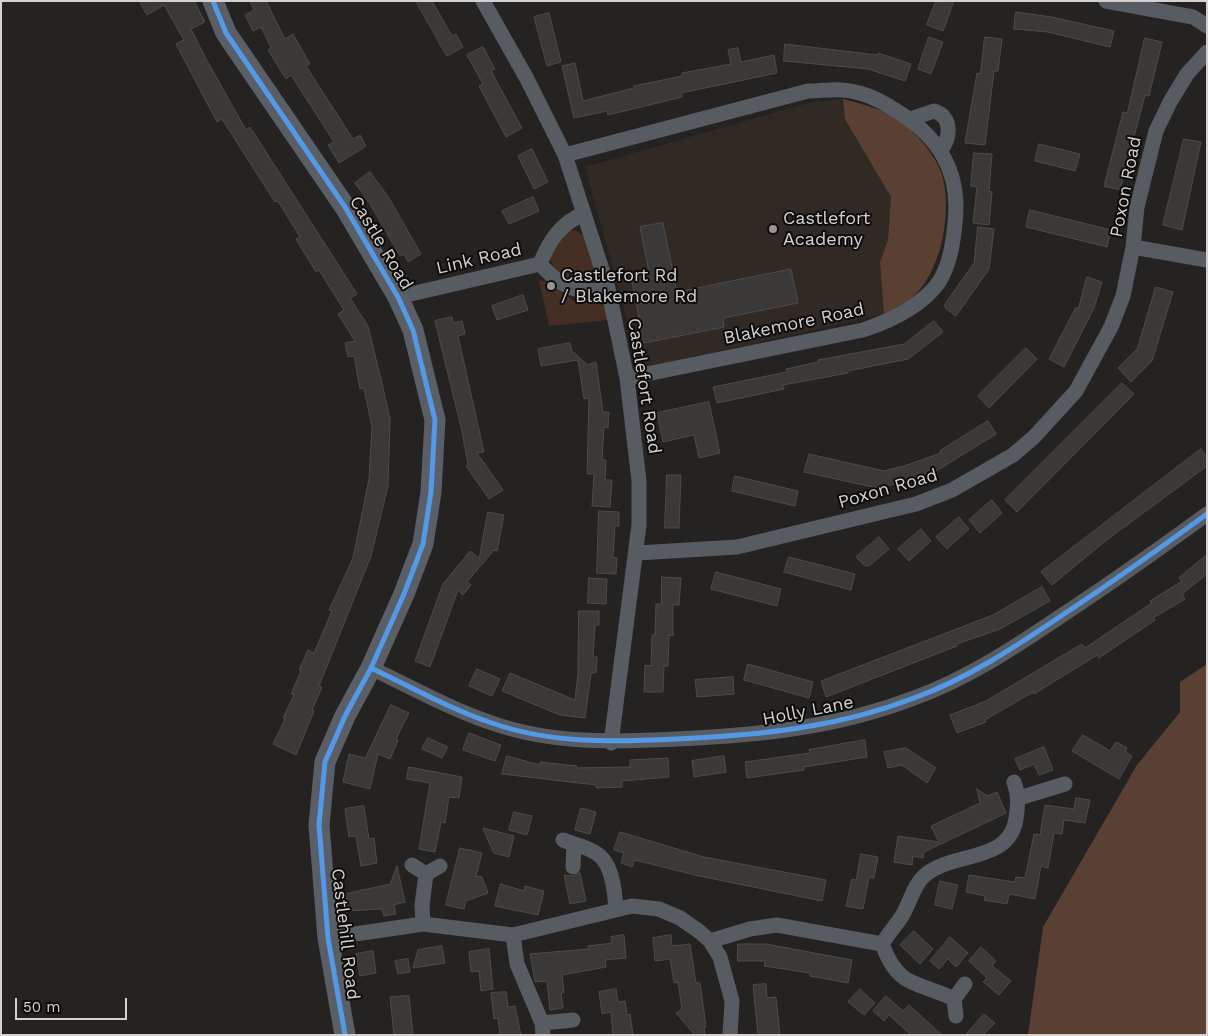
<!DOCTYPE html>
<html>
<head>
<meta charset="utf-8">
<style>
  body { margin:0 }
  #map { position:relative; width:1208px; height:1036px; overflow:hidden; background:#252321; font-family:"Work Sans",sans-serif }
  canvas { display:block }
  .frame { position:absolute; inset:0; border:2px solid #d4d1d0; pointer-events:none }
  .scale { position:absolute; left:15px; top:998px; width:112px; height:22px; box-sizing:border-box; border:2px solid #d4d1d0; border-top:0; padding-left:6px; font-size:15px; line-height:18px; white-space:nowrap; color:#d4d1d0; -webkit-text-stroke:4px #0d0c0b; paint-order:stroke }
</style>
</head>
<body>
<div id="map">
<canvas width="1208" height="1036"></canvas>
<div class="frame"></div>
<div class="scale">50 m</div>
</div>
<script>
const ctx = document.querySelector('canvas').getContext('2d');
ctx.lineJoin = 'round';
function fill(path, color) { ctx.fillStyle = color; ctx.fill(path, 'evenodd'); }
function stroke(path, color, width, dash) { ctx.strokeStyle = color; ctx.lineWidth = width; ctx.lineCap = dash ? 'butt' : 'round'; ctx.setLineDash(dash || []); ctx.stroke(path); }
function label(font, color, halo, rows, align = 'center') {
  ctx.font = font + ' "Work Sans",sans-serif'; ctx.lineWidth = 4; ctx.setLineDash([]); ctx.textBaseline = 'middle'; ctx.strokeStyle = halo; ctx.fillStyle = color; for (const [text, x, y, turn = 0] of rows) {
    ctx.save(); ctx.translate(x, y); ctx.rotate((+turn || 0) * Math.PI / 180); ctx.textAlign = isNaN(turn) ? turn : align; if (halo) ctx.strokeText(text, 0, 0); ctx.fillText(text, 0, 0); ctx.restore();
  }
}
const built = new Path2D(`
  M843,99L931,153L942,175L945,210L941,248L931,274L884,314L641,369L585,167L812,102Z`);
const green = new Path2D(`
  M575,230L584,236L598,270C584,295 553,280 550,256L566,231Z
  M539,280L549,283L574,301L604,305L609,320L549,326Z`);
const forest = new Path2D(`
  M843,99C864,105 885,109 903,123C918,135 936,156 942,175C953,212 941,277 908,301C901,306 892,310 884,314L880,262L888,240L891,197L845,119Z
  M1207,664V1035H1028L1043,927L1137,765L1180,712V682Z`);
const building = new Path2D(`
  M140,1H194L205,22L191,29L205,57L246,130L250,127L357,294L350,298L368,326L383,388L390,419L388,486L371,556L319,686L322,687L312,710L314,711L296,755L273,744L285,719L283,718L294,695L291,694L301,671L299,670L308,650L314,653L332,611L329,610L353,558L369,479L372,427L364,388L360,389L354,356L348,357L345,343L355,341L338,314L344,310L319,270L316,272L296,239L300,237L278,201L275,202L222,119L217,122L176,44L184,40L164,5L147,15Z
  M250,1H266L285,39L293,34L310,64L306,66L353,139L360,135L366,146L339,163L328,145L334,142L291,75L286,79L268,50L271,47L261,27L253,31L245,15L254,10Z
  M416,1H432L452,36L456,34L463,47L447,56Z
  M936,1H954L943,31L927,25Z
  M1016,12L1052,17L1114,31L1110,47L1048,32L1014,29Z
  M549,13L561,62L547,66L534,17Z
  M929,37L943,42L931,74L918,69Z
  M985,37L1002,39L998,71H994L985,145L965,143L977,73L980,74Z
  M1145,38L1162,42L1149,96L1145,95L1120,190L1104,186L1123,112L1127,113Z
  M785,44L877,55L878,53L911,64L905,81L868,69L784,61Z
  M483,47L495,69L491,71L522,128L506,137L479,86L483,84L467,55Z
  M738,48L741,62L774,55L777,73L681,93L682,97L608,115L607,111L574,118L562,66L575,63L583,101L634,88V86L682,76V73L731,64L728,50Z
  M1184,139L1201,142L1182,230L1163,225Z
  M1039,144L1080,154L1075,171L1035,161Z
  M532,149L548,182L534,189L518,156Z
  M974,153L992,154L989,191L992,192L989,225L973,223L977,187L971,186Z
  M370,172L389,198L421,254L408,262L404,254L400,256L370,204L355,183Z
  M533,197L539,211L509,224L502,211Z
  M1030,210L1111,230L1107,247L1026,227Z
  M663,223L677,292L791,269L798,303L723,318L724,327L644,343L631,276L649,272L640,227Z
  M978,227L994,229L989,269L956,316L945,308V304L974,263Z
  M1087,277L1102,282L1094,308L1064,367L1049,359L1076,307L1078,309Z
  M1156,287L1173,292L1152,361L1131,382L1118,368L1137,349Z
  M523,295L528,310L497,320L492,306Z
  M452,317L453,323L462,321L465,334L458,336L484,452L477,453L503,490L489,499L466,466L468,465L462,431L435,321Z
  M934,321L943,332L908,359L848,371V373L783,385L784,389L717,403L713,387L787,372L786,369L818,362V360L904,344Z
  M570,343L572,351L588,365L596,362L603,412H609L608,428L604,427L602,460H606L605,480H612L610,507L592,506L594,474H587L589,398L584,399L578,360L541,366L538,349Z
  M1026,348L1037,359L989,408L978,396Z
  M1122,383L1134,394L1017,512L1005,500Z
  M709,402L720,453L699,458L694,435L663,442L657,413Z
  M988,421L996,434L938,470L909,481L877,488L804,472L809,454L884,471L907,465L941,453L940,451Z
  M1201,449L1207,457V466L1108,539L1052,585L1041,572Z
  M667,475H681L679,528H665Z
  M735,476L798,491L795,506L732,491Z
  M992,500L1002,513L980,533L969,520Z
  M599,511L619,512V526H615L613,557L617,558L616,574L597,573Z
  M488,512L504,515L497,551L494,550L467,582L471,585L463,595L458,590L430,667L415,661L443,584L470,551L479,558Z
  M959,517L969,529L947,549L936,537Z
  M921,529L931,541L909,561L898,549Z
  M879,537L889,549L869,566H865L856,557Z
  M1207,555V574L1182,594L1185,599L1153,618L1155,620L1099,658L1097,655L1034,694L1033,692L985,720L986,722L957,733L950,715L986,701L1082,644L1085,648L1152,603L1150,601L1182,581L1179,578Z
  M789,557L855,574L851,590L784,572Z
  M716,572L781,589L777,606L711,589Z
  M662,577L681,578L679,605H673V636L669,635L668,666H664L663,692H644L645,665L651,666L652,635H655L656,604H661Z
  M589,578L607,579L606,604L588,603Z
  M1042,587L1050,601L1000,629L957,644V646L826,697L821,681L993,615Z
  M579,611H599V625H595L593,657H597L596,673H591L585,718L560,715L502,691L510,673L575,700L578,673Z
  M748,664L813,682L809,698L744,680Z
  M477,669L500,679L492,696L469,686Z
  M733,677L734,694L697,697L695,680Z
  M391,705L409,713L396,739L398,740L390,759L378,754L370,789L343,782L349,754L365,758Z
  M469,733L501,745L495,761L463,750Z
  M1083,735L1110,751L1116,742L1127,748L1125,752L1132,756L1119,779L1072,751Z
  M428,738L448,747L442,758L422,749Z
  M865,740L867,757L804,767V770L747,778L745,762L810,753L809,750Z
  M1044,747L1053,770L1039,775L1034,764L1020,770L1015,759Z
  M906,748L936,768L927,783L902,765L888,768L884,752Z
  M507,756L540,765V762L577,766V768L630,767V760L668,758L669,777L622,781V787L596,788V785L502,774Z
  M724,756L726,772L694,777L692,761Z
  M409,767L462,777L459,798L449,797L445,823L441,822L435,852L419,849L430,783L407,779Z
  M977,789L987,796L997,792L1006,813L924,852L923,858L913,856L912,865L894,862L898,836L939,842L931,826L980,803Z
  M1076,798L1090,800L1085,823L1064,820L1062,834L1054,833L1048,868L1041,866L1035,899L1009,894L1007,904L984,900L985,896L966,892L969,875L1015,882L1016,877L1025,878L1034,834L1040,835L1045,805L1074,809Z
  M364,806L369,839L374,838L377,863L361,866L356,836L349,837L345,809Z
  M581,808L596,812L590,834L575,830Z
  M514,812L532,816L527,835L509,830Z
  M483,828L514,836L509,857L494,853Z
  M620,832L704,857L826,880L822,901L699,876L635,860L632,867L621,863L624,853L614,850Z
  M460,848L482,853L476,876L482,877L488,893L466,901L464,909L446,905Z
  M861,854L878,857L874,878L869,877L863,909L846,906L852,879L856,880Z
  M397,866L405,902L394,905L396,914L384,916L382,909L346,911L345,894L390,884Z
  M580,873L586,901L570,904L564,875L573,876Z
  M940,881L958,885L952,909L935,905Z
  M501,884L524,891L525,886L544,891L538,915L495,906Z
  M914,931L933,949L920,964L900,945Z
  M624,935L626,958L605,960L606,967L562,975L564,993H561L563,1008L550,1010L547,981L535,982L530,954L588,949V946L612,943L611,937Z
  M671,935L672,946L690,944L696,983H700L706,1027H704L705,1035H695L676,1013L682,1009L678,982L674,983L670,959L655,961L653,938Z
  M950,937L968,953L956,967L948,959L939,969L930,961Z
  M738,944H766L852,960L848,983L810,976V973L764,966L765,961H738Z
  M442,946L445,963L413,968L418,950Z
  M981,947L996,961L992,966L1011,981L999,995L983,982L987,978L969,961Z
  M489,949L493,989L481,991L479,971L471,972L469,952Z
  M373,951L376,973L360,976L356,954Z
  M408,959L410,972L398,974L395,961Z
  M766,984L767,998L776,997L780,1035H758L753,985Z
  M616,989L618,1002L625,1001L627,1015L630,1014L633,1035H613L611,1012L602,1014L599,992Z
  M860,989L875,1003L864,1015L848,1002Z
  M506,992L508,1007L515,1006L521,1035H500L498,1018L494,1019L491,993Z
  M409,996L413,1035H394L390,997Z
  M886,996L903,1011L909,1005L942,1035H911L889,1015L884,1021L873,1011Z
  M984,1014L995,1023L983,1035H966Z`);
const street = new Path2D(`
  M483,1L527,79L565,155L608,288L627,378L639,481V525L611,743
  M1106,1L1193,17L1207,26
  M910,119L934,111C952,116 951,137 941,150
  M565,155L808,91C819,91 831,89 842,90C860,91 880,100 895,110C939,136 961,172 955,223C953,243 950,264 939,282C921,307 890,321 863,330L627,378
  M1133,247L1207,260
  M540,264C561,287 577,296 608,288
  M540,264C549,241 560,224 583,214
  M398,297L540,264
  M637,553L737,547L916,504L952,490L1013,455L1034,437L1076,391L1111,327L1123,296L1133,247L1137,207L1156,131L1170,102L1187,74L1207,52
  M371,668C411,687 450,709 492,723C551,744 615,742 677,739C760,735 836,728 914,698C967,679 1015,647 1061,616C1111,583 1159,549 1207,514
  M1019,798L1065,784
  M563,840C575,845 590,847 600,856C613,867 615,894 616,909
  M412,865L426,874L440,866
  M573,867L574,844
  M423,924L422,905L426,874
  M513,935L517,964L542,1023L543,1035
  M328,938L423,924L513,935L632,906L659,909L680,918L700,932L710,941L720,957L732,1001L730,1035
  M710,941L750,929L777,925L882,944C899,989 915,980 954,999
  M882,944C888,934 896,925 902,916C910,903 913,886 924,876C951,851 1009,864 1016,819C1018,804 1019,796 1014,782
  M956,1016L954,999L965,984
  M542,1023L573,1020`);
const secondary = new Path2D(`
  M213,1L226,33L345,207L398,297L413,330L435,420L431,492L423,544L404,594L371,668L345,716L325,762L319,825L328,938L345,1035`);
const cycleway = new Path2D(`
  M213,1L226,33L345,207L398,297L413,330L435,420L431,492L423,544L404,594L371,668L345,716L325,762L319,825L328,938L345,1035
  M371,668C411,687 450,709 492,723C551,744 615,742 677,739C760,735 836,728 914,698C967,679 1015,647 1061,616C1111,583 1159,549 1207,514`);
const markers = [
  [773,229,5,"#979493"],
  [551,286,5,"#979493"]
];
const streetNames = [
  ["Poxon Road",1126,187,-79],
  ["Castle Road",381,243,59],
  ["Link Road",479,259,-13],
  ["Blakemore Road",794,324,-12],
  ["Castlefort Road",644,386,81],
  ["Poxon Road",888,489,-16],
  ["Holly Lane",808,711,-11],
  ["Castlehill Road",345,934,83]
];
const poiNames = [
  ["Castlefort",783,219],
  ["Academy",783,240],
  ["Castlefort Rd",561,276],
  ["/ Blakemore Rd",561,297]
];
fill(built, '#312924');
fill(green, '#452f24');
fill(forest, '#5a4032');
fill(building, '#3b3938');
stroke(building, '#4d4b49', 1);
stroke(street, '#575c63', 15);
stroke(secondary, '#595e67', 21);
stroke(cycleway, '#5399e6', 5);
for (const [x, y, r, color] of markers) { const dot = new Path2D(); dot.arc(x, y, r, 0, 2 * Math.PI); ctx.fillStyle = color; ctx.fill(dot); stroke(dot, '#0d0c0b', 2); }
label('18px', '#d4d1d0', '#0d0c0b', streetNames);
label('18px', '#d4d1d0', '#0d0c0b', poiNames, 'left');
</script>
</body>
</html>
